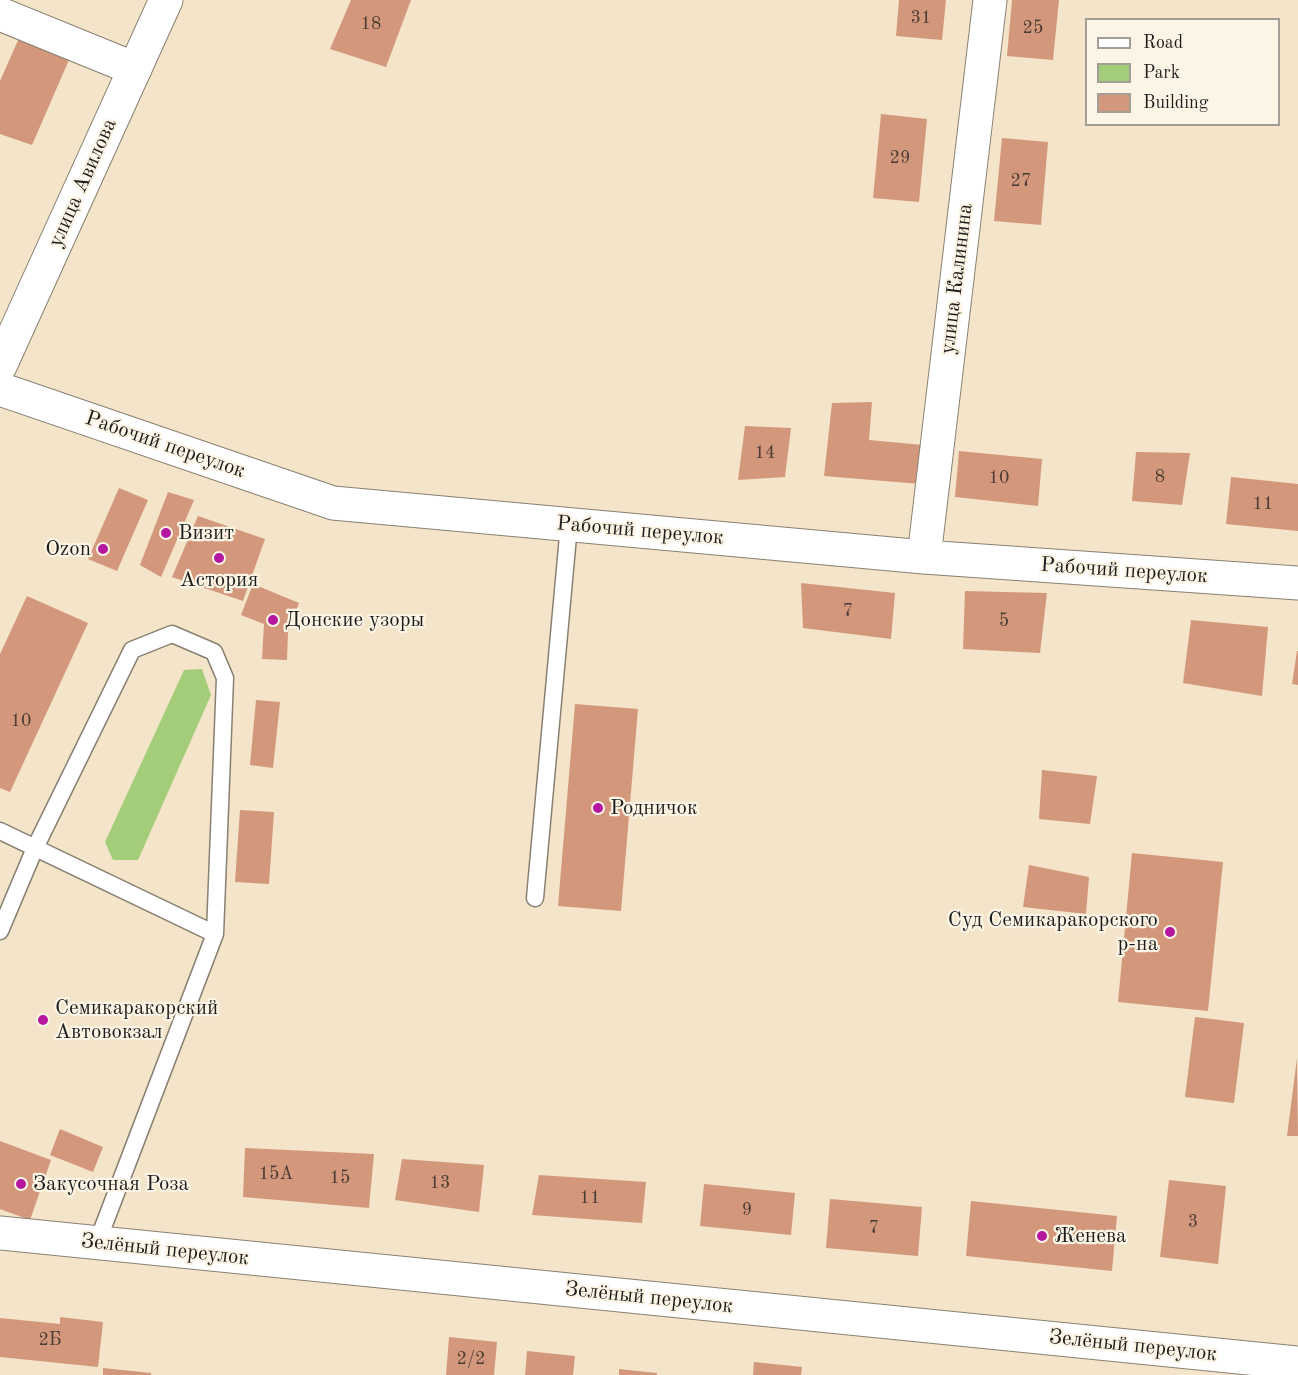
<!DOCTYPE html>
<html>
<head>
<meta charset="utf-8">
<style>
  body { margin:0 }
  #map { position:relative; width:1298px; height:1375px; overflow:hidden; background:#f4e4c9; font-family:"Old Standard TT",serif }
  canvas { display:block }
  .legend { position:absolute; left:1085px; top:18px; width:195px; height:108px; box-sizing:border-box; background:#fcf5e5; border:2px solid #a29e95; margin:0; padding:8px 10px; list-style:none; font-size:18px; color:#1c1c1c }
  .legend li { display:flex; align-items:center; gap:12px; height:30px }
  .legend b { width:30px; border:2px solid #a29e95 }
</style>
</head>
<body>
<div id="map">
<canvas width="1298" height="1375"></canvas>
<ul class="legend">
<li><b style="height:8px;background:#fff"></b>Road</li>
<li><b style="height:16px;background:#a3cd79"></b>Park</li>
<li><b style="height:16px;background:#d3987b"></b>Building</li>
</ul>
</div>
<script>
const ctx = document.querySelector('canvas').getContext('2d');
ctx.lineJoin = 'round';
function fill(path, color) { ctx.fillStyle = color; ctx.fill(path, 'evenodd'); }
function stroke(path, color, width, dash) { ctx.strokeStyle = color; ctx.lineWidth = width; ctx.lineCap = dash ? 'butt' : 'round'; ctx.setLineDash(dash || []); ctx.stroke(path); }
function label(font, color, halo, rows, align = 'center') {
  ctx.font = font + ' "Old Standard TT",serif'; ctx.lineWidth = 4.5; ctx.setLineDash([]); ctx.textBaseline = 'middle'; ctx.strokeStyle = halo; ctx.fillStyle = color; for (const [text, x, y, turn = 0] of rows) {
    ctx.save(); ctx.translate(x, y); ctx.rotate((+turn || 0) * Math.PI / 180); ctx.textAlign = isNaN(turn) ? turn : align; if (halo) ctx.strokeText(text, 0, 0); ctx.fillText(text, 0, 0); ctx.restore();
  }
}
const green = new Path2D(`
  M202,669L211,695L138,860H113L105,842L184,670Z`);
const building = new Path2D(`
  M351,0H411L386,67L330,49Z
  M899,0H946L942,40L896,36Z
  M1012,0H1059L1053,60L1007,56Z
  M23,29L72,53L32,145L0,134V81Z
  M881,114L927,119L919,202L873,198Z
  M1002,138L1048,142L1041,225L994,221Z
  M872,402L869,440L923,445L920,484L824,476L832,403Z
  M745,426L791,428L785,477L738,480Z
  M959,451L1042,459L1038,506L955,497Z
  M1136,452L1190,453L1182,505L1132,501Z
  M1231,477L1298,484V531L1226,524Z
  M119,488L148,500L117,571L88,559Z
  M168,492L194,500L161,577L140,565Z
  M198,516L265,539L243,601L172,577Z
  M801,583L895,593L891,639L803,628Z
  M253,584L299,603L288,632L287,660L262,659L264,624L241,615Z
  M965,591L1047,593L1040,653L963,649Z
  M27,596L88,623L10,792L0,788V654Z
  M1191,620L1268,627L1262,696L1183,683Z
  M1297,651H1298V685L1292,684Z
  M256,700L280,702L273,768L250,765Z
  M575,704L638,709L621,911L558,906Z
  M1042,770L1097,776L1090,824L1039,819Z
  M240,810L274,812L269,884L235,882Z
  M1132,853L1223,862L1208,1011L1118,1002Z
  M1029,865L1089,877L1086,914L1023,907Z
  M1195,1017L1244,1023L1234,1103L1185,1097Z
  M1297,1058L1298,1136H1287Z
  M60,1129L103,1147L93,1172L50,1155Z
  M0,1141L51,1160L30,1220L0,1209Z
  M245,1148L374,1154L369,1208L243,1197Z
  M402,1159L484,1165L479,1212L395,1200Z
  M539,1175L646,1182L642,1223L532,1215Z
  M1169,1180L1226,1186L1218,1264L1160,1257Z
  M704,1184L795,1193L791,1235L700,1226Z
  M830,1199L922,1207L918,1256L826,1248Z
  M971,1201L1117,1216L1112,1271L966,1256Z
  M60,1317L103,1322L98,1367L0,1357V1318L60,1324Z
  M449,1337L497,1342L494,1375H446Z
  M527,1351L575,1356L573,1375H525Z
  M754,1362L802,1367L801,1375H753Z
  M103,1368L151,1373V1375H103Z
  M619,1369L657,1373V1375H619Z`);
const service = new Path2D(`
  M0,831L215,934
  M535,898L569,525
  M0,931L35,848L132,650L172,634L214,652L225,678L215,934L97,1243`);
const minor = new Path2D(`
  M0,14L135,69
  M0,389L333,503L924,557L1298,583
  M924,557L990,0
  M0,1233L1298,1363`);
const secondary = new Path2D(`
  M0,366L166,0`);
const markers = [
  [166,533,6,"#b5179e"],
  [103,549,6,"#b5179e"],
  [219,558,6,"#b5179e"],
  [273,620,6,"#b5179e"],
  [598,808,6,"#b5179e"],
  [1170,932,6,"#b5179e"],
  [43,1020,6,"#b5179e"],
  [21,1184,6,"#b5179e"],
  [1042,1236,6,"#b5179e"]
];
const numberNames = [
  ["31",921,18],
  ["18",371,24],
  ["25",1033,28],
  ["29",900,158],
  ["27",1021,181],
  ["14",765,453],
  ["8",1160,477],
  ["10",999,478],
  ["11",1263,504],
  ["7",848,611],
  ["5",1004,621],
  ["10",21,721],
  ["15А",276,1174],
  ["15",340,1178],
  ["13",440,1183],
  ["11",590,1198],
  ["9",747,1210],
  ["3",1193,1222],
  ["7",874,1228],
  ["2Б",50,1340],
  ["2/2",471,1359]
];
const streetNames = [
  ["улица Авилова",83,183,-66],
  ["улица Калинина",957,279,-83],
  ["Рабочий переулок",165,445,19],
  ["Рабочий переулок",640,531,5],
  ["Рабочий переулок",1124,571,4],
  ["Зелёный переулок",165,1250,6],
  ["Зелёный переулок",649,1298,6],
  ["Зелёный переулок",1133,1346,6]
];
const poiNames = [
  ["Визит",178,533],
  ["Ozon",91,549,"right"],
  ["Астория",219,580,"center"],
  ["Донские узоры",285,620],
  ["Родничок",610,808],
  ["Суд Семикаракорского",1158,920,"right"],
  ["р-на",1158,944,"right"],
  ["Семикаракорский",55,1008],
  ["Автовокзал",55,1032],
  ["Закусочная Роза",33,1184],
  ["Женева",1054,1236]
];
fill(green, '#a3cd79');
fill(building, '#d3987b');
stroke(service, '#888072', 19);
stroke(minor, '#888072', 35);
stroke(secondary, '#888072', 35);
stroke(service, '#fff', 16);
stroke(minor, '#fff', 33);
stroke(secondary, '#fff', 33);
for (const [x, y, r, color] of markers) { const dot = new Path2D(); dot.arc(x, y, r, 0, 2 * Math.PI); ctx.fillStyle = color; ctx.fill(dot); stroke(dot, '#fcf5e5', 2); }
label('18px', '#4a3b34', null, numberNames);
label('21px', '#1c1c1c', '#fcf5e5', streetNames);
label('21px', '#1c1c1c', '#fcf5e5', poiNames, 'left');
</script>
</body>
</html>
